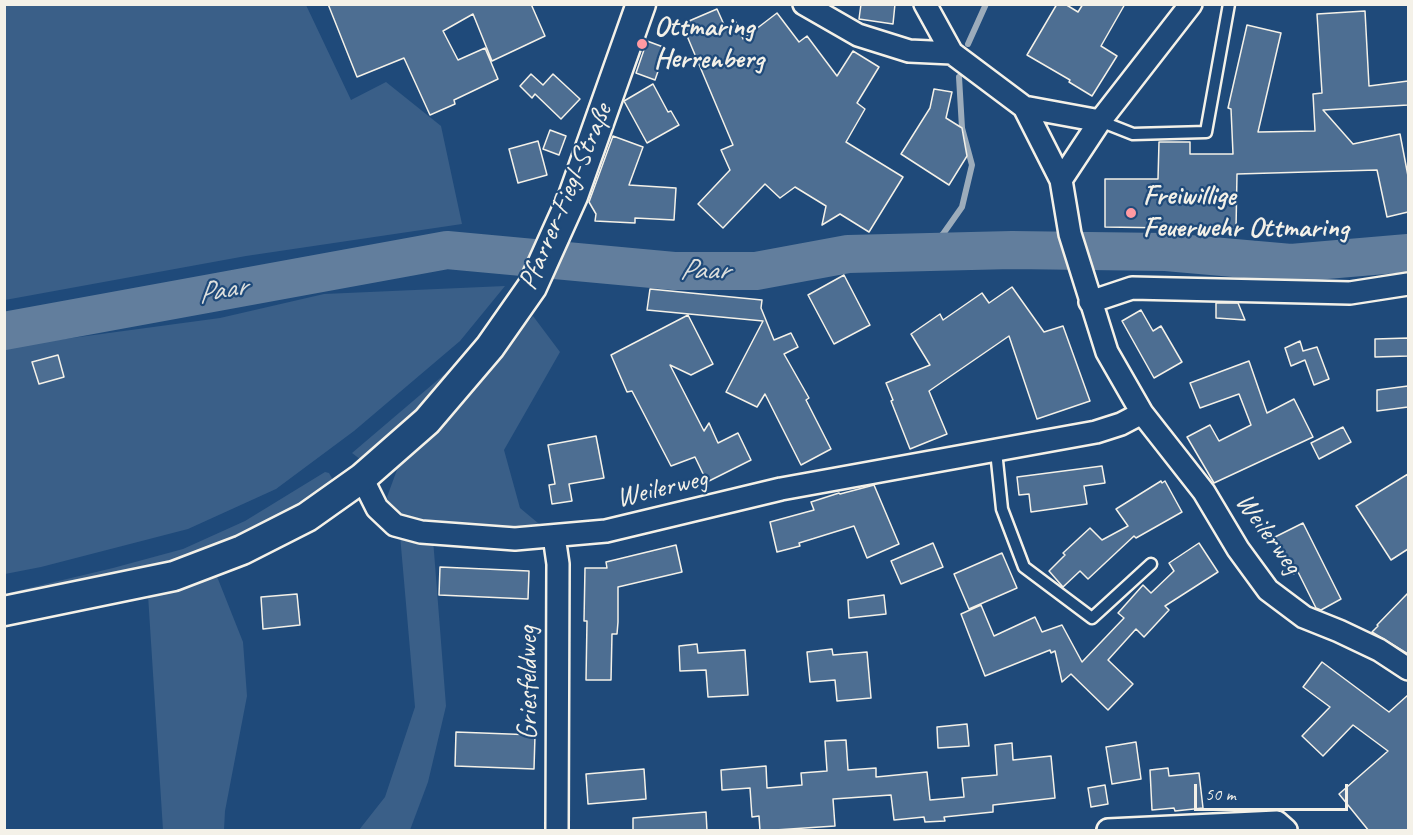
<!DOCTYPE html>
<html>
<head>
<meta charset="utf-8">
<style>
  body { margin:0 }
  #map { position:relative; width:1413px; height:835px; overflow:hidden; background:#1f4a7a; font-family:Caveat,sans-serif }
  canvas { display:block }
  .frame { position:absolute; inset:0; border:6px solid #f4f1e8; pointer-events:none }
  .scale { position:absolute; left:1194px; top:784px; width:154px; height:27px; box-sizing:border-box; border:3px solid #f4f1e8; border-top:0; padding-left:8px; font-size:18px; line-height:21px; white-space:nowrap; color:#f4f1e8; -webkit-text-stroke:4px #1f4a7a; paint-order:stroke }
</style>
</head>
<body>
<div id="map">
<canvas width="1413" height="835"></canvas>
<div class="frame"></div>
<div class="scale">50 m</div>
</div>
<script>
const ctx = document.querySelector('canvas').getContext('2d');
ctx.lineJoin = 'round';
function fill(path, color) { ctx.fillStyle = color; ctx.fill(path, 'evenodd'); }
function stroke(path, color, width, dash) { ctx.strokeStyle = color; ctx.lineWidth = width; ctx.lineCap = dash ? 'butt' : 'round'; ctx.setLineDash(dash || []); ctx.stroke(path); }
function label(font, color, halo, rows, align = 'center') {
  ctx.font = font + ' Caveat,sans-serif'; ctx.lineWidth = 4.5; ctx.setLineDash([]); ctx.textBaseline = 'middle'; ctx.strokeStyle = halo; ctx.fillStyle = color; for (const [text, x, y, turn = 0] of rows) {
    ctx.save(); ctx.translate(x, y); ctx.rotate((+turn || 0) * Math.PI / 180); ctx.textAlign = isNaN(turn) ? turn : align; if (halo) ctx.strokeText(text, 0, 0); ctx.fillText(text, 0, 0); ctx.restore();
  }
}
const green = new Path2D(`
  M4,5H306L351,100L386,82L441,126L462,224L246,256L5,300Z
  M505,286L460,341L354,431L276,489L188,529L41,567L5,574V347L220,318L324,294Z
  M533,316L560,352L504,450L520,508L544,528L515,539L395,525L387,497L398,467Z
  M480,344L447,385L365,463L352,453Z
  M325,472L329,473L333,480L332,488L259,530L187,561L5,609L4,594L113,568L183,549L245,521Z
  M400,535L433,539L446,706L428,782L410,830H359L385,797L415,707Z
  M216,574L243,642L247,696L225,811L224,830H163L148,595Z`);
const stream = new Path2D(`
  M968,44L986,4
  M923,252L943,234L962,207L972,165L962,128L959,77`);
const river = new Path2D(`
  M4,331L447,250L674,271H756L848,254L1012,250L1166,252L1291,263L1408,253`);
const building = new Path2D(`
  M328,4H531L545,36L492,61L473,14L443,31L458,60L485,48L498,79L454,100L455,104L430,115L404,58L357,77Z
  M861,4H895L893,24L859,19Z
  M1057,4H1065L1078,12L1083,4H1125L1101,46L1117,56L1092,96L1069,82L1070,80L1027,55Z
  M717,9L725,27L736,22L743,39L777,13L799,42L807,36L837,76L853,51L879,67L857,103L865,109L846,142L903,177L869,232L840,214L822,225L826,206L795,187L780,198L765,184L723,228L698,204L730,170L721,150L733,145L682,24Z
  M1365,11L1369,86L1408,81V105L1323,110L1353,144L1400,134L1408,176V212L1387,217L1377,170L1237,174L1236,229L1105,227V179H1158L1159,142H1190V154H1233L1231,109L1228,108L1247,25L1281,33L1258,132L1315,131L1313,94L1322,93L1317,14Z
  M647,41L666,48L655,80L636,73Z
  M531,74L543,85L553,74L580,99L561,119L535,94L532,98L520,86Z
  M653,84L668,112L671,111L679,125L647,143L624,101Z
  M934,89L952,92L946,118L962,128L967,156L949,185L901,154L930,108Z
  M550,130L566,136L559,155L543,149Z
  M613,136L643,147L629,185L676,188L674,220L635,218V223L595,221L596,214L589,202Z
  M538,141L547,175L518,183L509,149Z
  M844,275L870,325L834,344L808,295Z
  M1012,287L1044,332L1063,326L1090,401L1037,419L1009,336L929,391L947,434L910,449L891,401L893,400L886,383L930,365L911,334L940,314L943,320L982,293L989,303Z
  M650,289L762,300L761,308L774,340L791,333L798,347L784,354L809,398L806,400L831,449L801,465L765,394L757,407L726,392L763,321L647,310Z
  M1216,303H1238L1245,320L1216,318Z
  M1141,310L1153,331L1161,326L1182,362L1154,378L1122,321Z
  M688,315L713,364L691,375L670,365L704,431L709,423L718,443L738,433L751,460L707,482L695,457L671,466L632,391L627,392L611,355Z
  M1408,338V356L1375,357V339Z
  M1300,341L1303,351L1317,347L1329,379L1314,385L1305,360L1291,366L1285,348Z
  M58,355L64,377L39,384L32,362Z
  M1249,361L1267,413L1294,399L1313,437L1214,483L1187,437L1210,425L1219,441L1251,425L1239,394L1200,408L1190,383Z
  M1408,386V407L1377,411V390Z
  M1343,427L1351,442L1319,459L1311,443Z
  M596,436L604,478L569,484L572,501L552,504L549,485L555,484L548,445Z
  M1102,466L1105,483L1084,486L1087,504L1031,512L1029,494L1019,495L1017,477Z
  M1408,474V549L1391,560L1356,506Z
  M1161,481L1162,483L1165,481L1182,512L1136,538L1134,536L1088,579L1080,571L1063,587L1049,571L1065,555L1063,553L1090,528L1102,540L1128,526L1116,509Z
  M874,485L899,544L867,558L854,526L799,543L800,546L777,552L770,522L814,510L811,502L839,493L840,494Z
  M1303,523L1341,599L1321,610L1316,608L1298,572L1293,574L1275,537Z
  M933,543L943,567L901,584L891,561Z
  M1199,543L1218,572L1165,606L1169,610L1144,637L1136,629L1108,660L1133,684L1108,710L1071,674L1062,682L1055,651L1051,653L1050,650L985,676L961,614L981,605L994,636L1035,617L1042,632L1062,625L1082,662L1124,618L1118,613L1143,585L1151,593L1174,571L1169,563Z
  M676,545L682,572L618,587V622L617,634H612L611,680H586L587,621H584L585,568H607L606,562Z
  M1002,553L1017,588L969,609L954,574Z
  M440,567L529,571L528,599L439,595Z
  M1408,593V654L1372,632L1378,626L1377,625Z
  M297,594L300,625L263,629L261,597Z
  M884,595L886,614L849,618L848,600Z
  M697,644L698,653L745,650L748,695L708,697L706,670L680,671L679,646Z
  M832,649L833,655L867,652L871,698L837,701L835,680L810,682L807,652Z
  M1322,662L1389,712L1408,695V831H1369L1339,794L1388,751L1353,725L1323,756L1302,736L1330,707L1303,687Z
  M967,724L969,746L938,748L937,727Z
  M456,732L535,735L534,769L455,766Z
  M846,740L848,770L876,768V777L927,772L930,800L964,797L962,778L997,775L995,745L1012,743L1013,760L1051,756L1055,798L993,805V812L944,817L945,821L925,822L924,817L894,820L891,795L833,799L835,826L760,831L759,816L752,817L750,788L722,790L721,770L766,766L767,788L802,785L801,773L827,771L825,741Z
  M1136,742L1141,779L1112,784L1106,747Z
  M1168,768L1169,776L1199,773L1203,808L1175,811L1174,808L1152,810L1150,770Z
  M644,769L646,799L588,804L586,774Z
  M1105,785L1108,804L1091,807L1088,788Z
  M706,812L707,831H633V818Z`);
const lane = new Path2D(`
  M1100,121L1133,134L1206,132L1229,4
  M996,451L1002,509L1024,567L1092,618L1151,564`);
const street = new Path2D(`
  M804,4L858,35L909,51L952,53
  M925,4L952,53L1024,107L1061,180L1070,234L1107,352L1142,413L1204,492L1238,549L1268,590L1304,617L1339,631L1379,650L1408,669
  M1024,107L1100,121
  M1061,180L1100,121L1191,4
  M1090,302L1132,288L1350,293L1408,284
  M362,478L377,508L395,525L421,532L515,539L606,531L781,489L1096,432L1121,424L1142,413
  M554,536L558,564L557,830
  M1108,830L1277,822L1286,830`);
const secondary = new Path2D(`
  M4,611L174,576L242,550L307,517L362,478L427,421L490,347L532,287L573,196L641,4`);
const markers = [
  [642,44,6,"#ff9aa2"],
  [1131,213,6,"#ff9aa2"]
];
const poiNames = [
  ["Ottmaring",654,28],
  ["Herrenberg",654,60],
  ["Freiwillige",1143,197],
  ["Feuerwehr Ottmaring",1143,229]
];
const streetNames = [
  ["Pfarrer-Fiegl-Straße",566,197,-67],
  ["Weilerweg",662,489,-13],
  ["Weilerweg",1268,534,54],
  ["Griesfeldweg",529,683,-90]
];
const waterNames = [
  ["Paar",704,271,1],
  ["Paar",222,291,-10]
];
fill(green, '#3a5f88');
stroke(stream, '#9cacbb', 6);
stroke(river, '#627e9d', 38);
fill(building, '#4d6e92');
stroke(building, '#f4f1e8', 1.5);
stroke(lane, '#f4f1e8', 15);
stroke(street, '#f4f1e8', 26);
stroke(secondary, '#f4f1e8', 33);
stroke(lane, '#1f4a7a', 10);
stroke(street, '#1f4a7a', 21);
stroke(secondary, '#1f4a7a', 28);
for (const [x, y, r, color] of markers) { const dot = new Path2D(); dot.arc(x, y, r, 0, 2 * Math.PI); ctx.fillStyle = color; ctx.fill(dot); stroke(dot, '#1f4a7a', 2); }
label('bold 28px', '#f4f1e8', '#1f4a7a', poiNames, 'left');
label('28px', '#f4f1e8', '#1f4a7a', streetNames);
label('italic 30px', '#dee0dd', '#1f4a7a', waterNames);
</script>
</body>
</html>
